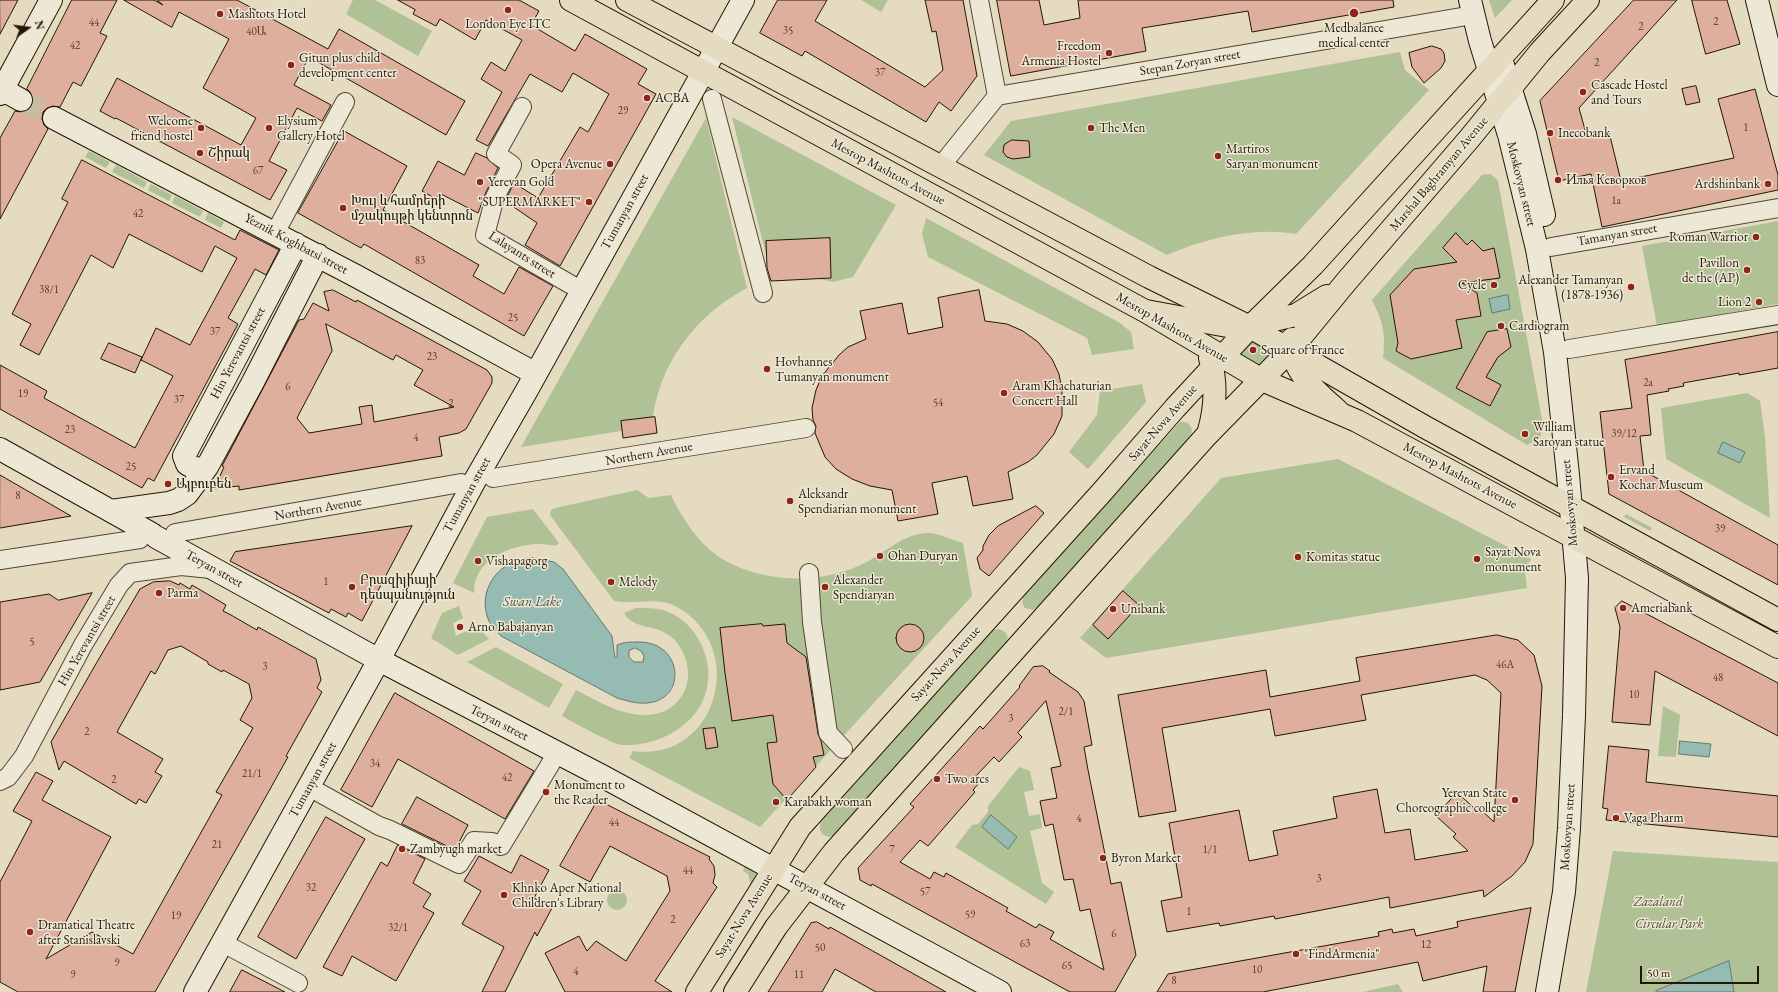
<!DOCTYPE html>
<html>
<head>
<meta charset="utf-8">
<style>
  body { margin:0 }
  #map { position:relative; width:1778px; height:992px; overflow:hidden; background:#e4dbc0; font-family:"EB Garamond",serif }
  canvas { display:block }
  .north { position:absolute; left:8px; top:8px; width:40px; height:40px; -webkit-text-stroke:3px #ede8d6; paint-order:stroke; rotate:76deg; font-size:11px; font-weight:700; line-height:16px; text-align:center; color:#231605 }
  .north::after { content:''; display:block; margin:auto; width:14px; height:18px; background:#231605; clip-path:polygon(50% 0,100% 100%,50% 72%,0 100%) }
  .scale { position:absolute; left:1640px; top:966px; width:119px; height:18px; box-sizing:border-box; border:2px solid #231605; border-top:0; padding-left:5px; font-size:12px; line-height:14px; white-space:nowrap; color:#231605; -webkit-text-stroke:3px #ede8d6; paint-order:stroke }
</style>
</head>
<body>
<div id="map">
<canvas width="1778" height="992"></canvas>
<div class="north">N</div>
<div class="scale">50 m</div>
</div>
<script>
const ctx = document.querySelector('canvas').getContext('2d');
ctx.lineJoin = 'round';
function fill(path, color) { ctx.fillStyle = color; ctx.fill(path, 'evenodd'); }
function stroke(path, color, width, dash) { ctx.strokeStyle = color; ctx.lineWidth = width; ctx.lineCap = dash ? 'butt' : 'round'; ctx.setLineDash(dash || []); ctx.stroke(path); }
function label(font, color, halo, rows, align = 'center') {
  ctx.font = font + ' "EB Garamond","Noto Serif Armenian",serif'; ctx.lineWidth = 3; ctx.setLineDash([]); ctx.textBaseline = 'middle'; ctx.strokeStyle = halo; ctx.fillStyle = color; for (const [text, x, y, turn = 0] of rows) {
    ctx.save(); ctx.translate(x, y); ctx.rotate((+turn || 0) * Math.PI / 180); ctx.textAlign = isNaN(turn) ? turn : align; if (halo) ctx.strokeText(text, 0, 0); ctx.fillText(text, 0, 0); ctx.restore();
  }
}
const green = new Path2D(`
  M353,0H375L432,31L418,56L346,14Z
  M861,0H888L881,12Z
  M1489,0H1512L1495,18Z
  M1400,52L1405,70L1429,90L1296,234C1251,227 1208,238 1167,255L984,155L1011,121Z
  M732,117L896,205L853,277L833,282L816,278L772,279Z
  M706,118L747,288C694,316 657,366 652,426L521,447Z
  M89,151L110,162L106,168L85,157Z
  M116,165L147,182L144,188L112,172Z
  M1491,174L1498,181L1543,425L1540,438L1527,445L1383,358C1386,333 1383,322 1372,300L1482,175Z
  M151,184L172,195L169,201L148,190Z
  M175,196L203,211L200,217L172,203Z
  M208,213L224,222L221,228L205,220Z
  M926,218L1120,323L1131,332L1134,349L1092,355L1087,338L928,257L922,234Z
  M1778,221V304L1657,326L1642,246Z
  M1251,338L1274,353L1262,370L1241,357V352Z
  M1142,384L1146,402L1088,469L1069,452L1097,415L1100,391Z
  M1747,393L1760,401L1765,437L1770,518L1666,459L1661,408Z
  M1180,422C1187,421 1192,425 1192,432L1188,439L1038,607L1033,610L1025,608L1022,603L1024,595Z
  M1338,459L1531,559L1525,571L1527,588L1106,658L1080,638L1221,478Z
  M637,490L649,498L671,495C683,520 700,546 724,560C766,584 823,584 865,563C885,553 904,533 928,533C938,533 953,540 963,543L972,596L760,827L629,758L633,751C717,763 749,647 677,607C657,596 635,605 614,601L550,515L551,510L555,508Z
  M533,509L559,543L557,545C551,547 543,543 536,544C509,546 473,560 474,593L453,583L487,517Z
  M1626,514L1652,528L1650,531L1624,517Z
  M459,606L463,618L453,623L456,636L477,626L489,639L458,655L431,638L442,613Z
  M636,608C645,608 654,608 663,610C676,614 689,624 696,635C732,693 684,747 622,745C612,744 573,722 562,716L576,690C602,703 629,721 659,713C670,710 678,703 684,692C689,682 689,671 686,660C672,616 636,636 624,613Z
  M999,629C1006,631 1010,637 1006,643L835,835L829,837C821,836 818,829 821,822L993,630Z
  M496,647L563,684L549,708L467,662Z
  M1663,706L1680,715L1676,757L1658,756Z
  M1019,767L1030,771L1034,790L1024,792L1029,816L1040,814L1042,828L1030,831L1042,883L1054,892L1046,904L955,847L972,825L978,824L988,812V806Z
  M1613,851L1778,862V992H1586Z
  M745,865L755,873L758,880L751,886L748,874L743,871Z
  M607 900a10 10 0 1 1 20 0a10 10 0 1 1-20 0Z
  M1398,984L1403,992H1363Z`);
const water = new Path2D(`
  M1508,295L1510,309L1492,313L1489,299Z
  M1723,442L1745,452L1740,463L1718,453Z
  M533,558L554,562L563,569L612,636L615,658L617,657V645C624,642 630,642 638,642C683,641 688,700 647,703C637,704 627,701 617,698L501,636C497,631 492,627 489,621C475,590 501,557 533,558ZM635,648L641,651L644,656L643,662H634L629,657V651Z
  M1680,741L1711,744L1709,757L1679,754Z
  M991,815L1017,837L1008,849L982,827Z
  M1729,961L1734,992H1656V991Z`);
const building = new Path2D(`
  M0,0H18L0,34Z
  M72,0H117L100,33L107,36L81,86L73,82L60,107L53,106L47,108L43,112L42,119L44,125L48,129L0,219V138L15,111L21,112L27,111L32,106L33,100L32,94L27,89Z
  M124,0H154L163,5L157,0H237L328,49L339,29L465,101L446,135L309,57L294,85L331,105L322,121L297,108L269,161L287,170L270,200L116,118L115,119L100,111L117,78L241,145L256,118L203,88L229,39L179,12L172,27Z
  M398,0H519L539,11L531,25L575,51L585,34L647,69L638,84L656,94L560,266L525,245L537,223L505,201L514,183L538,198L580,127L588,132L609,94L573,73L562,92L530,74L488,146L476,140L502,92L481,79L491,62L505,71L522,40L486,20L475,40L440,19L436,26L413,14L415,10Z
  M778,0H827L815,21L925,87L943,70L936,31L932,32L925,0H963L977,76L951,111L939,102L926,122L805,51L802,56L760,33Z
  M997,0H1039L1044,25L1080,18L1078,0H1393L1394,7L1252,32L1248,11L1142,28L1146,51L1011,76Z
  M1634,0H1677L1579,108L1587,137L1609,132L1621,181L1734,158L1718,99L1755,89L1778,175V190L1602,227L1591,174L1559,181L1540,101Z
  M1692,0H1727L1740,44L1706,54Z
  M1432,46L1441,49L1444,53L1445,61L1441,68L1424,83L1412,67L1409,53Z
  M1696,86L1700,102L1686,105L1682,89Z
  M344,131L407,166L383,210L479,265L473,276L504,294L519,267L553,286L524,336L364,244L361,248L298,213Z
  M1012,140L1029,141L1030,157L1013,159L1007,157L1003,152L1004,145Z
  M476,153L487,158L498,168L486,192L478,213L439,193L436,199L422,191L438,161L464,175Z
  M82,160L235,240L240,230L279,250L266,275L255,269L228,318L238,324L154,481L148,478L142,488L0,409V365L47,391L44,398L135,448L173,376L141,360L156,328L190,345L237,258L215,246L202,272L129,234L113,268L91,255L39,355L20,345L31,324L12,314L68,202L62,199Z
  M1456,233L1467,245L1472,240L1483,251L1494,248L1500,278L1462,283L1477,293L1481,316L1456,320L1462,348L1411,359L1396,351L1398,343L1390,295L1414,269L1457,262L1443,248Z
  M830,238L831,278L771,281L767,268L766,241Z
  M333,290L356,302L357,300L487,370L492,377V383L466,429L459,433L439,437L442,456L239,490V486L214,489L224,467L222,466L299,320L304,319L313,303L329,311L324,292ZM326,324L393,360L396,355L423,370L414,385L454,407L374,422L372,405L359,407L362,424L309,433L297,418L332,351Z
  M979,290L985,321L1007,324L1023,331L1038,342L1052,359L1059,374L1062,390V416L1054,434L1037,455L1028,462L1008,472L1013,499L973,506L967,476L932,483L938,514L898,521L892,490L870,486L852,479L836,469L825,457L815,433L816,426L813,420L812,408L816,390L822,376L839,355L848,347L866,339L860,311L902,303L908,334L943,327L938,298Z
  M1507,329L1511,347L1498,357L1486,377L1501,385L1490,406L1456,388L1487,332Z
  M1778,332V368L1739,375V373L1683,383L1684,386L1668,389L1669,391L1647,395L1651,435L1640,436L1644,471L1778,545V585L1609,494L1600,412L1632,408L1625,360Z
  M109,343L142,357L135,373L101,359Z
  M655,417L657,433L623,438L621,421Z
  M0,475L71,516L0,528Z
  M1036,506L1044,513L989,576L980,569L977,558L983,550V546L989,535L998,526Z
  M412,526L362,621L348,613L346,617L331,609L329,613L230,561L235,552Z
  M170,581L179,585L180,583L190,589L192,585L226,605L223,611L231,615L257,630L258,627L316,659L321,680L317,688L322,692L286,756L288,757L255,816L155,992H18L0,982V882L32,821L13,811L36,772L53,781L42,800L111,837L46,959L92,932L133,954L222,795L216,792L253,728L240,720L252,698L249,684L223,670L222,672L208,664V662L181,646L168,650L155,674L151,671L117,732L163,759L155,772L162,776L146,803L139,799L136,804L64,761L59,770L51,742L97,662L140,589L153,582Z
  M1123,591L1139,605L1108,639L1093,625Z
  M92,593L40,682L0,690V602L49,594L58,600Z
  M1622,601L1778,683V736L1655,671L1650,725L1612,722L1620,627L1615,608Z
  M762,624L763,626L785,624L787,643L806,657L818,734L821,741L824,755L813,757L816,767L787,800L773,784L767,743L777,742L773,715L732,721L725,673L720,628Z
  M896 638a14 14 0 1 1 28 0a14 14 0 1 1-28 0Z
  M1497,635L1518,640L1534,655L1542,686L1533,844L1525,862L1512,876L1484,897L1483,890L1390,908L1389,897L1275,919L1274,916L1220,926L1219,923L1167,932L1161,901L1182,897L1169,823L1239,810L1249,861L1278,855L1273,831L1337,818L1333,797L1377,789L1385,833L1410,829L1415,860L1468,851L1453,837L1456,834L1436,816L1457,792L1477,811L1479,808L1494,822L1501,693L1487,680L1475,675L1361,695L1366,720L1275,736L1270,709L1162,728L1176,811L1139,817L1118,695L1266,670L1270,697L1360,681L1356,658Z
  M1043,666L1050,671L1049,672L1078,692L1084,701L1092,745L1084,747L1088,770L1111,884L1121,882L1136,955L1115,992H1070L872,884L871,886L860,880L858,868L914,807L910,804L980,726L983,729L1020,687L1019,686L1033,667ZM1046,701L1061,766L1051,768L1057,798L1040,801L1045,826L1053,824L1064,880L1073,879L1080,911L1090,909L1104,970L1050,939L1054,932L1039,924L1036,928L1006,911L1008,908L946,873L944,877L934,872L930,879L900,862L920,840L928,846L975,792L973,790L979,783L974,778L994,757L999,762L1022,737L1018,733Z
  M395,693L534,771L505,819L398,759L372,807L341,790Z
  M715,728L718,747L706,749L703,729Z
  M1609,746L1649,750L1646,782L1778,796V837L1606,820L1608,809L1603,808Z
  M417,797L468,825L455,850L402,824Z
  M598,800L710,857L709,859L714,866L715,875L713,883L717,887L655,981L672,992H565L545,953L579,936L587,951L596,941L626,961L670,891L667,876L610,846L590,882L560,866Z
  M326,817L365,839L296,959L258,937Z
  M398,845L425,859L413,883L431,894L423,907L434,913L396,981L352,956L342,976L323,967L381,862L387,866Z
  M521,855L549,870L534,898L552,908L537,936L535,932L505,992H482L504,947L462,924L481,891L464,881L479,856L511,873Z
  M1531,908L1515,992H1483L1487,966L1423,981L1418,962L1263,992H1157L1168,974L1379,936L1378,932L1392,929L1393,933L1414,929L1416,936L1458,927L1457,922Z
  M817,922L829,929L830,927L946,992H876L835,969L822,992H768L811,923Z
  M242,970L285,992H230Z`);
const secondaryTunnel = new Path2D(`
  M21,100L54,118`);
const street = new Path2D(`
  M979,0L997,96
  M712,99L763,293
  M522,107L496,154L512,165L495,197L485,235L582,291
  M940,167L997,96L1473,15
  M275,233L345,102
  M1551,247L1778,208
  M1569,349L1778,315
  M493,478L806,428
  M175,533L461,483
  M0,560L140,539
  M809,573L812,622L828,733L843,749
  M0,781L8,777L24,756L83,645L119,585L130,573L181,566L211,569
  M309,787L379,826L390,830L459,864L474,841L492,842L501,846L557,753
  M223,943L298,983`);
const secondary = new Path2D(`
  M1470,0L1480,41L1509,135L1537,249L1555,352L1568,475L1577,578L1574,715L1569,828L1564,892L1547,992
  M1757,0L1778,85
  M1501,59L1525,134L1544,215
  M0,88L21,100
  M0,94L51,0
  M54,118L356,276L536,374
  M0,449L152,534
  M207,467L196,469L187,464L184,456L296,244
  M111,511L169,503L178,500L187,494L207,467L253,382L318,255
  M156,537L379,660L602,776L1000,992
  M195,992L379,660L474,482L527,390L743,0`);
const primary = new Path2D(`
  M1146,311L1238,328L1296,315L1327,296
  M1292,339C1289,369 1316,392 1337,410
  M1208,434C1216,408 1217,384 1210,358
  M697,992L800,827L1102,492L1175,408L1250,327L1313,265L1553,0
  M735,992L776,927L834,852L1207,435L1291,349L1346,282L1469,139L1540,52L1588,0`);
const highway = new Path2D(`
  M571,0L1145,311L1262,380L1357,421L1778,647
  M627,0L1149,277L1250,327L1425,427L1778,620`);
const markers = [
  [508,10,4,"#8f2418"],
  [1354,13,5,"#8f2418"],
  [220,14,4,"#8f2418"],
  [1109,53,4,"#8f2418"],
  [291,65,4,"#8f2418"],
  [1583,92,4,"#8f2418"],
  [647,98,4,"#8f2418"],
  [201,128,4,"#8f2418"],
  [269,128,4,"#8f2418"],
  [1091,128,4,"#8f2418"],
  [1550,133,4,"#8f2418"],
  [200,153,4,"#8f2418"],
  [1218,156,4,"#8f2418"],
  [610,164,4,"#8f2418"],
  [1558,180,4,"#8f2418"],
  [480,182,4,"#8f2418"],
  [1768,184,4,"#8f2418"],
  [589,202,4,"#8f2418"],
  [343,208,4,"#8f2418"],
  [1756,237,4,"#8f2418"],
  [1747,270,4,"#8f2418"],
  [1494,285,4,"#8f2418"],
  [1631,287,4,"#8f2418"],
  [1759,302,4,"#8f2418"],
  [1501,326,4,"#8f2418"],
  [1253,350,4,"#8f2418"],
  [767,369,4,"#8f2418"],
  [1004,393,4,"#8f2418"],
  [1525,434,4,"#8f2418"],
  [1611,477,4,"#8f2418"],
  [168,484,4,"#8f2418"],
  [790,501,4,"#8f2418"],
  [880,556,4,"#8f2418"],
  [1298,557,4,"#8f2418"],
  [1477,559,4,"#8f2418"],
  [478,561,4,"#8f2418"],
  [611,582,4,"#8f2418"],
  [352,587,4,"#8f2418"],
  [825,587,4,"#8f2418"],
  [159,593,4,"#8f2418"],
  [1623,608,4,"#8f2418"],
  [1113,609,4,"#8f2418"],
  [460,627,4,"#8f2418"],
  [937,779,4,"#8f2418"],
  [546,792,4,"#8f2418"],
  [1515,800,4,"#8f2418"],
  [776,802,4,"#8f2418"],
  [1616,818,4,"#8f2418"],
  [402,849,4,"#8f2418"],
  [1103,858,4,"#8f2418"],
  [504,895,4,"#8f2418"],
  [30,932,4,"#8f2418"],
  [1296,954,4,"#8f2418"]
];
const numberNames = [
  ["2",1716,22],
  ["44",94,23],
  ["2",1641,27],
  ["35",788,31],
  ["40Ա",256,32],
  ["42",75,46],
  ["2",1597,63],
  ["37",880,73],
  ["29",623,111],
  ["1",1746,128],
  ["67",258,171],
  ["1a",1616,201],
  ["42",138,214],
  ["83",420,261],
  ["38/1",49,290],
  ["25",513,318],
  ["37",215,332],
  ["23",432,357],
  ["2a",1648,383],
  ["6",288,387],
  ["19",23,394],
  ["37",179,400],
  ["54",938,403],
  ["2",451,404],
  ["23",70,430],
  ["39/12",1624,434],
  ["4",416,438],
  ["25",131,467],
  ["8",18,496],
  ["39",1720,529],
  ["1",326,582],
  ["5",32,642],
  ["46A",1505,665],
  ["3",265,667],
  ["48",1718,678],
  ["10",1634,695],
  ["2/1",1066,712],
  ["3",1011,719],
  ["2",87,732],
  ["34",375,764],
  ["21/1",252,774],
  ["42",507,778],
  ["2",114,780],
  ["4",1079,819],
  ["44",614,823],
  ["21",217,845],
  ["7",892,850],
  ["1/1",1210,850],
  ["44",688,871],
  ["3",1319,879],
  ["32",311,888],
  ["57",925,892],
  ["1",1189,912],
  ["59",970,915],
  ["19",176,916],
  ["2",673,920],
  ["32/1",398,928],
  ["6",1114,934],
  ["63",1025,944],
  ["12",1426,945],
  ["50",820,948],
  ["9",117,963],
  ["65",1067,966],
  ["10",1257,970],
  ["4",576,972],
  ["9",73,975],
  ["11",799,975],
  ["8",1174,981]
];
const poiNames = [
  ["Mashtots Hotel",228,14],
  ["London Eye ITC",508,24,"center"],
  ["Medbalance",1354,28,"center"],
  ["medical center",1354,43,"center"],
  ["Freedom",1101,46,"right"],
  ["Armenia Hostel",1101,61,"right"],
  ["Gitun plus child",299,58],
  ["development center",299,73],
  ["Cascade Hostel",1591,85],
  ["and Tours",1591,100],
  ["ACBA",655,98],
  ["Welcome",193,121,"right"],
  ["friend hostel",193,136,"right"],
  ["Elysium",277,121],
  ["Gallery Hotel",277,136],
  ["The Men",1099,128],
  ["Inecobank",1558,133],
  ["Martiros",1226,149],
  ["Saryan monument",1226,164],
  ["Շիրակ",208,153],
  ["Opera Avenue",602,164,"right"],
  ["Илья Кеворков",1566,180],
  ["Yerevan Gold",488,182],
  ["Ardshinbank",1760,184,"right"],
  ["Խուլ և համրերի",351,201],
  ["մշակույթի կենտրոն",351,216],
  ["\"SUPERMARKET\"",581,202,"right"],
  ["Roman Warrior",1748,237,"right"],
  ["Pavillon",1739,263,"right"],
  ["de the (AP)",1739,278,"right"],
  ["Alexander Tamanyan",1623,280,"right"],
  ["(1878-1936)",1623,295,"right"],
  ["Cycle",1486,285,"right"],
  ["Lion 2",1751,302,"right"],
  ["Cardiogram",1509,326],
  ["Square of France",1261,350],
  ["Hovhannes",775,362],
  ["Tumanyan monument",775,377],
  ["Aram Khachaturian",1012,386],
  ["Concert Hall",1012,401],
  ["William",1533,427],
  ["Saroyan statue",1533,442],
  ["Ervand",1619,470],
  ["Kochar Museum",1619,485],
  ["Այբուբեն",176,484],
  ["Aleksandr",798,494],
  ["Spendiarian monument",798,509],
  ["Sayat Nova",1485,552],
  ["monument",1485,567],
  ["Ohan Duryan",888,556],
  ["Komitas statue",1306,557],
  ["Vishapagorg",486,561],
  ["Բրազիլիայի",360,580],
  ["դեսպանություն",360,595],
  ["Alexander",833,580],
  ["Spendiaryan",833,595],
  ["Melody",619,582],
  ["Parma",167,593],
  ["Ameriabank",1631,608],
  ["Unibank",1121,609],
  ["Arno Babajanyan",468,627],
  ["Two arcs",945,779],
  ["Monument to",554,785],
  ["the Reader",554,800],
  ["Yerevan State",1507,793,"right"],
  ["Choreographic college",1507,808,"right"],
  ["Karabakh woman",784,802],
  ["Vaga Pharm",1624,818],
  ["Zambyugh market",410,849],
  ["Byron Market",1111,858],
  ["Khnko Aper National",512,888],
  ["Children's Library",512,903],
  ["Dramatical Theatre",38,925],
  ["after Stanislavski",38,940],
  ["\"FindArmenia\"",1304,954]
];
const streetNames = [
  ["Stepan Zoryan street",1190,63,-10],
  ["Mesrop Mashtots Avenue",888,172,28],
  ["Marshal Baghramyan Avenue",1439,174,-50],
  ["Moskovyan street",1521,184,76],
  ["Tumanyan street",625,212,-61],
  ["Tamanyan street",1617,235,-10],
  ["Yeznik Koghbatsi street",296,244,28],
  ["Lalayants street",522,255,32],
  ["Mesrop Mashtots Avenue",1172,328,30],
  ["Hin Yerevantsi street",238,353,-62],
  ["Sayat-Nova Avenue",1163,423,-49],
  ["Northern Avenue",649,454,-10],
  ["Mesrop Mashtots Avenue",1460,476,28],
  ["Tumanyan street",467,495,-61],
  ["Moskovyan street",1570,503,-95],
  ["Northern Avenue",318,509,-10],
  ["Teryan street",214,569,29],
  ["Hin Yerevantsi street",87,641,-60],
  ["Sayat-Nova Avenue",946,664,-48],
  ["Teryan street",499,723,27],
  ["Tumanyan street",313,780,-61],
  ["Moskovyan street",1568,827,-86],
  ["Teryan street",817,892,28],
  ["Sayat-Nova Avenue",744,916,-58]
];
const parkNames = [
  ["Zazaland",1658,902],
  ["Circular Park",1669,924]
];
const waterNames = [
  ["Swan Lake",532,602]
];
fill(green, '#b0c195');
fill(water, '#95bbb2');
stroke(water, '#67796d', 1);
fill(building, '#dfaf9d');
stroke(building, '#231605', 1);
stroke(secondaryTunnel, '#c7bda4', 22, [22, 11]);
stroke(street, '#534734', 20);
stroke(secondary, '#231605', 24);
stroke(primary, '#231605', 24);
stroke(highway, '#231605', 24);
stroke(street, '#ede8d6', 18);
stroke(secondary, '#ede8d6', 22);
stroke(primary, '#e4dbc0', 22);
stroke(highway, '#e4dbc0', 22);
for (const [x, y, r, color] of markers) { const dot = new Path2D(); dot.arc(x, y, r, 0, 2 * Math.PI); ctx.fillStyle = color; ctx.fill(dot); stroke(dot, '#ede8d6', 1.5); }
label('11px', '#523c2b', null, numberNames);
label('13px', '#231605', '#ede8d6', poiNames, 'left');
label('13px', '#231605', '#ede8d6', streetNames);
label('italic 13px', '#4d4930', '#ede8d6', parkNames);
label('italic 14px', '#4b5042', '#ede8d6', waterNames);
</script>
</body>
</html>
